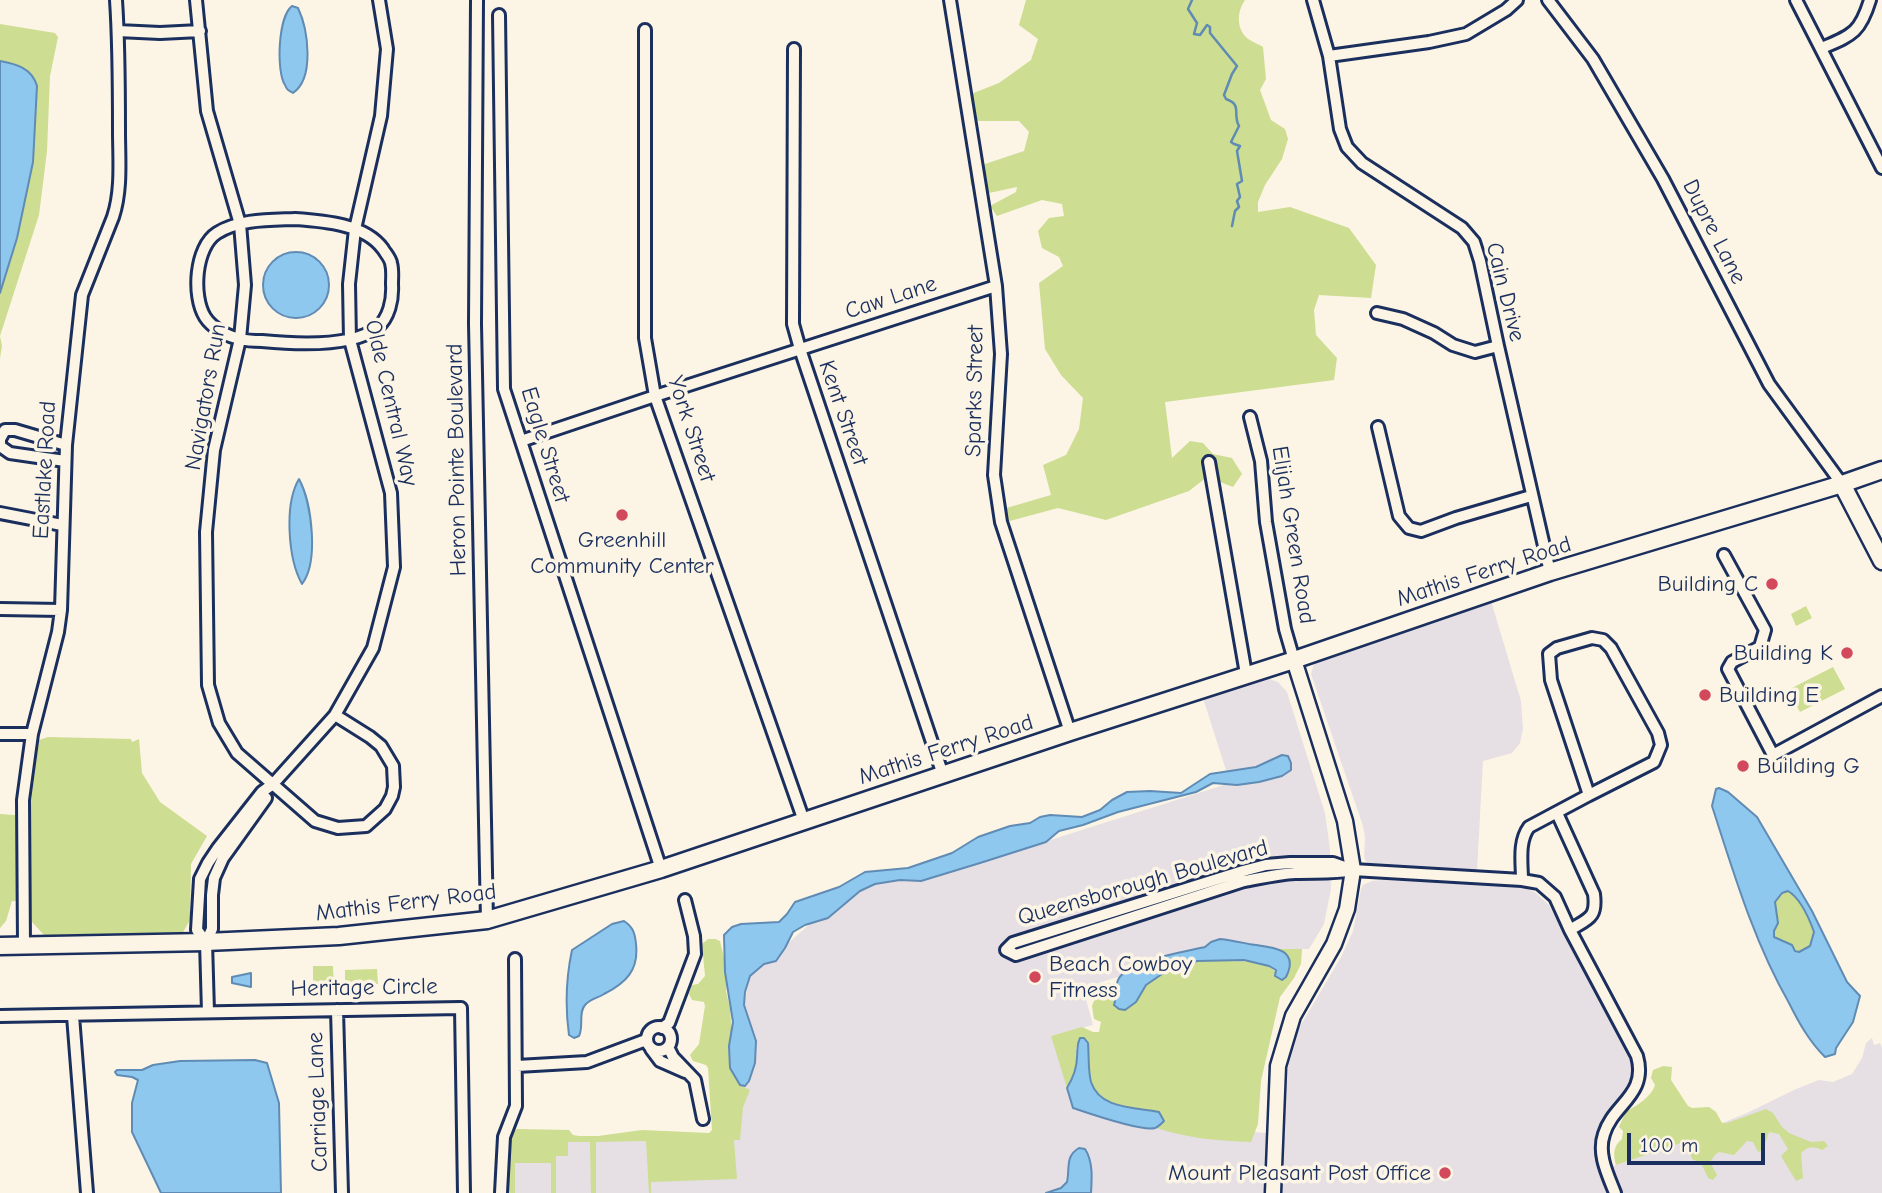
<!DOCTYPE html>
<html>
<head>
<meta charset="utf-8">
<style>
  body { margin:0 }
  #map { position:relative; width:1882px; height:1193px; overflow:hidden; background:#fcf5e5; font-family:"Comic Neue",sans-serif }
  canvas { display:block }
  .scale { position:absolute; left:1627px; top:1133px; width:138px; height:32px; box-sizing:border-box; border:4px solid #1b2f5e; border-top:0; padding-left:9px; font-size:21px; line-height:24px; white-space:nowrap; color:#1b2f5e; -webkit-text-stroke:5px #fcf5e5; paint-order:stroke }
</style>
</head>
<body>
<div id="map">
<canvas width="1882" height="1193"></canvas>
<div class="scale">100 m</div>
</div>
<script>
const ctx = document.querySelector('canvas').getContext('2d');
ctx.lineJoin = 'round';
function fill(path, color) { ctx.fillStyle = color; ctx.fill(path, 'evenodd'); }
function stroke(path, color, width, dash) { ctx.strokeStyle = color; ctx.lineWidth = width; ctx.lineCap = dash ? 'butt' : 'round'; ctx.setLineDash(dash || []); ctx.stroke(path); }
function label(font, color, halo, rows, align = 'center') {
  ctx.font = font + ' "Comic Neue",sans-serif'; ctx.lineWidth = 7; ctx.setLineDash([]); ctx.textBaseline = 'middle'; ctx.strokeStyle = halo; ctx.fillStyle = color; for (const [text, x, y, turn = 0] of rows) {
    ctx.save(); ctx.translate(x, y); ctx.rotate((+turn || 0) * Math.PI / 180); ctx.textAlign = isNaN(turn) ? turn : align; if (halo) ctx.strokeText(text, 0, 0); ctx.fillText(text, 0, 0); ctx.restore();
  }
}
const built = new Path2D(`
  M1491,601L1521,701L1523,729L1520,743L1512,753L1483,761L1477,871L1373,866L1367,863L1364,857L1365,837L1363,826L1311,674L1315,660L1323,656Z
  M1264,677L1278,682L1287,692L1325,813L1330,849L1331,889L1324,924L1309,949L1203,950L1083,988L1093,1025L1051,1036L1170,1127L1285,1134V1078L1299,1028L1341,957L1353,931L1361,889L1363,885L1372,881L1383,880L1522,886L1536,893L1549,905L1630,1058L1633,1068L1632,1080L1628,1090L1599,1126L1596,1141L1598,1161L1609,1193H507L516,1138L733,1140L744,1005L750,976L856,884L894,876L921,881L1230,783L1203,698Z
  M1872,1038L1874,1045L1880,1043L1882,1048V1193H1621L1613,1166L1698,1137L1722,1123L1747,1113L1796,1089L1819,1080L1833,1082L1852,1074L1862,1058L1866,1043Z`);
const green = new Path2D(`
  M1026,0H1245C1237,11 1236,28 1247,38C1252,42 1259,44 1263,47L1266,79L1260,90L1271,120L1285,129L1288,139L1282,159L1265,185L1258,202V212L1290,207L1349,228L1376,265L1371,298L1319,295L1314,310L1316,335L1337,358L1334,380L1165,402L1172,458L1190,441L1203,443L1213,454L1232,458L1242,474L1233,487L1207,477L1189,491L1106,520L1058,508L1006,522L1003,509L1051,495L1043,465L1066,455L1079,429L1083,398L1061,375L1045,349L1039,283L1063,266L1059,257L1042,248L1038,231L1049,218L1064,216L1062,204L1042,200L997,216L990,206L1016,192L1017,187L989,193L971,185L970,177L982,165L1024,151L1029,132L1019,121H979L960,112L971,94L999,83L1031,60L1038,39L1019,25Z
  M0,24L55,33L58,37L50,76L47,151L39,215L0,336L2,346L0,358Z
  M1806,606L1812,618L1796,626L1791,614Z
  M1833,667L1845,689L1800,712L1788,690Z
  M48,737L131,739L132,742L139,739L142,773L160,802L207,836L191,864L190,920L182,934L44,935L32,922L31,901H12L6,921L0,928V814L14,815L30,809L39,740Z
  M1788,891C1800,898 1809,918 1814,932L1810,946L1799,952L1785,942L1774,937V931L1778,923L1775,902L1782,893Z
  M708,939H715L720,941L728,975L726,991L730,1009L735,1076L740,1085L750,1090L743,1107L740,1140H734L737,1179L651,1182V1193H649L646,1141L596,1142V1193H591L590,1142H568V1156H556V1193H551V1163H515V1193H507L511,1133L517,1129L569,1130L573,1135L579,1136H598L642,1130L709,1133L712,1130L708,1068L706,1065L693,1061L690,1055L699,1044L705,1006L704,1002L692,1000L689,994L692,985L698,984L705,976L702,944Z
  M1279,949H1302L1301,964L1294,978L1280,997L1261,1081L1258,1124L1251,1142C1219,1141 1186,1138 1157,1128L1164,1121L1159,1112C1143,1109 1111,1108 1100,1097C1089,1086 1082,1060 1076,1046C1078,1062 1075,1074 1067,1088L1051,1036L1082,1027L1093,1032H1099L1101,1022L1094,1019L1092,1006L1099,988L1109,983L1116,986V1000L1136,1002C1140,996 1143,988 1148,984C1165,969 1192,959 1213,960C1219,960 1224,961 1230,961C1251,962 1269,959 1282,980C1291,974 1289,965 1288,956Z
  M313,966H333L334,988L313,989Z
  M377,969L378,984H345V970Z
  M1663,1066L1672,1067L1671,1080L1688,1106L1692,1108L1709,1107L1716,1112L1722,1123H1727L1766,1109L1773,1113L1782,1127L1789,1133L1811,1142L1824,1141L1828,1146L1822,1150C1814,1146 1808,1146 1801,1153L1803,1178L1796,1181L1781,1156L1788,1149L1779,1134L1769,1132L1763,1150L1758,1152L1753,1142L1747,1141L1734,1155L1719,1152L1715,1155L1710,1162L1717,1175L1713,1180L1708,1178L1701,1163L1692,1159L1688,1145L1681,1143L1616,1165C1613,1155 1613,1146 1622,1139L1623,1131L1619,1127L1626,1111C1636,1107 1652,1096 1655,1085L1651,1078L1653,1070Z`);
const water = new Path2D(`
  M292,6L298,8C308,29 315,78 293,93C288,90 287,90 285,85C276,71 278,17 292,6Z
  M0,61C16,64 32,68 37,86L33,162L17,238L0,293Z
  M263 285a33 33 0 1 1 66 0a33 33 0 1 1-66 0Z
  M299,479C312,503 319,562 302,584C288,559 284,504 299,479Z
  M1282,755L1288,756L1291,763V770L1282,776L1259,782L1237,785L1213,783L1196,792L1118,812L1083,825L1059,831L1046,842L980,863L921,881L900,880L875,884L860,891L828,918L805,925L793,932L785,948L776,961L764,964L750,976L745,992L744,1005L756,1041L755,1063L749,1081L745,1086L740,1085L730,1068L729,1046L733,1022L725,972L724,935L732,927L741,924L779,922L787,914L795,902L839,887L865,872L908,868L952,853L978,837L1010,826L1030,823L1040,817L1050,815L1082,817L1100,810L1112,800L1127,792L1150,791L1181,793L1210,774L1256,767Z
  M1719,788L1728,792L1757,817L1812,911L1847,982L1860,996L1853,1022L1836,1048L1835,1054L1825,1057C1809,1041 1799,1023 1789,1003C1754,942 1734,874 1712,806L1716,789ZM1788,891C1800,898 1809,918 1814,932L1810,946L1799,952L1795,951L1792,945L1774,937V931L1778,923L1775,902L1782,893Z
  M624,921C633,927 635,933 636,944C639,970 626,983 604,994C598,998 590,999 585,1005C578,1013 584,1026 579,1036L574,1038L569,1035C565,1006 566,978 572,950L612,924Z
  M1220,939C1230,940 1239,942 1249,944C1269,947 1301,947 1286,977L1282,980L1275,976L1276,970L1269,966L1244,960L1197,961L1162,974L1146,985L1136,1002L1125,1010L1119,1009L1114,1005C1117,996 1114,986 1119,978C1131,960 1184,952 1205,947L1211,942Z
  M251,973V987L232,983V977Z
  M1080,1038H1084L1088,1043C1089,1055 1088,1071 1091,1082C1100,1110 1136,1107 1159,1112L1164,1121C1162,1123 1158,1127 1155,1128C1142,1132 1088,1113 1073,1108L1067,1088C1073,1078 1077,1068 1077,1057C1078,1049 1076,1046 1080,1038Z
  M255,1060L267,1063L279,1103L281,1193H161L132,1132V1103L138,1080L132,1077L117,1075L115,1072L117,1070H142L153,1065L180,1061Z
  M1079,1148L1085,1149C1093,1161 1092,1178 1091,1193H1046L1061,1188L1067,1182C1070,1168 1065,1156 1079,1148Z`);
const stream = new Path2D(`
  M1192,0L1188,9L1197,23L1194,34L1200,35L1207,25L1210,27V33L1237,66L1232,74L1224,95L1226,99C1243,105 1232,114 1239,126L1231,142L1234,144L1240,146L1237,151L1242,181L1237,184L1240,197L1237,201L1239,207L1235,211L1232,226`);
const minor = new Path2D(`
  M196,0L207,111L240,224L245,285L240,339L214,450L206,532L208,685L219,723L237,753L315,821L338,828L366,826L385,809L392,796L394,787L393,766L381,746L370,737L335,715
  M477,0L475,324L487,920
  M950,0L996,286L1001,354L994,475L1001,522L1070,732
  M1313,0L1329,56L1340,129L1347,147L1362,163L1462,228L1474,242L1480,261L1498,346L1550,572
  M1548,0L1593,59L1663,179L1769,384L1842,484
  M1796,0L1882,168
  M499,15L504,389L661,869
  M645,30V338L655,396L804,821
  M118,31L160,33L200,31
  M1822,48C1852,35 1860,33 1870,0
  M794,49L793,324L800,349L943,775
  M1329,56L1429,42L1466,34L1506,10L1517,0
  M295,219C324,221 365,224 383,249C386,254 390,258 391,263C393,270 392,277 392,284C393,300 389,318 377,328C351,348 293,344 262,341C255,341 247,341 241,339C228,337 212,328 205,317C192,296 195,247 217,233C239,219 270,220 295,219Z
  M1377,313L1403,319L1434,333L1453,345L1475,352L1498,346
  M1250,417L1261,461L1266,522L1285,629L1294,660
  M1378,427L1399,516L1409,528L1421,531L1456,518L1531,496
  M0,439L5,430H15L66,445
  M0,440V446L10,453L65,461
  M521,441L655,396L996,286
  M1209,462L1246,674
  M0,513L62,525
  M1724,555L1765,630L1760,647L1732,662L1728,669L1773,755L1882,696
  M0,609L61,610
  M1592,638L1603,640L1611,648L1658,733L1661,745L1654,762L1589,795L1551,680L1549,654L1557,648Z
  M0,734H32
  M1557,813L1594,894C1597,918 1589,918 1570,930
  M1353,870L1333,863H1290L1266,865L1243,871L1013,943L1006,950L1016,955L1244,881C1261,878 1278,874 1295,873C1315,872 1333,874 1353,870L1522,880L1539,883L1555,897L1570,930L1637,1056C1648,1095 1613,1104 1604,1134C1597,1154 1608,1175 1615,1193
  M1522,880C1522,863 1518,842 1529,827L1589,795
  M206,942L197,930L200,879L208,863L218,848L262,792L273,784L335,715L373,648L394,567L391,493L350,340L349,284L355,229L381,116L387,49L379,0
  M24,945L23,800L32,734L58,632L61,610L66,445L82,295L113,217C122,190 119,159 119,131C119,87 119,44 116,0
  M337,1010L342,1193
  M208,1012L206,942L212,929V895L214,878L223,858L266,798
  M0,1016L461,1008L464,1193
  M73,1016L87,1193
  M647 1039a12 12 0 1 1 24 0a12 12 0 1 1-24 0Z
  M662,1028L669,1023L695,954L694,936L685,900
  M668,1047L673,1057L695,1080L703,1119
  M651,1049L660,1061L685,1072
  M517,1066L587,1062L646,1040
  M501,1193L504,1137L516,1106L515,959`);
const tertiary = new Path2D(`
  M1273,1193L1278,1066L1293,1016L1334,944L1347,909L1353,870L1345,821L1294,660`);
const secondary = new Path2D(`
  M1842,484L1882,561
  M0,946L206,942L339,936L487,920L661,869L1070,732L1294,660L1550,572L1842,484L1882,470`);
const markers = [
  [622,515,7,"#d1495b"],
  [1772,584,7,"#d1495b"],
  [1847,653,7,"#d1495b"],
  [1705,695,7,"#d1495b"],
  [1743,766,7,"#d1495b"],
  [1035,977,7,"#d1495b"],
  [1445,1173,7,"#d1495b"]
];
const streetNames = [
  ["Dupre Lane",1714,232,63],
  ["Cain Drive",1505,292,76],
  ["Caw Lane",891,298,-18],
  ["Sparks Street",975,391,-89],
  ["Navigators Run",206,397,-80],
  ["Olde Central Way",391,403,77],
  ["Kent Street",843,413,71],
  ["York Street",691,429,72],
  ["Eagle Street",545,445,73],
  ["Heron Pointe Boulevard",457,460,-91],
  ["Eastlake Road",45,470,-87],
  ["Elijah Green Road",1293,535,81],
  ["Mathis Ferry Road",1484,572,-18],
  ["Mathis Ferry Road",946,750,-18],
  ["Queensborough Boulevard",1143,883,-16],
  ["Mathis Ferry Road",406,903,-7],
  ["Heritage Circle",364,988,-1],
  ["Carriage Lane",318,1102,-92]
];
const poiNames = [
  ["Greenhill",622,540,"center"],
  ["Community Center",622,566,"center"],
  ["Building C",1758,584],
  ["Building K",1833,653],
  ["Building E",1719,695,"left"],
  ["Building G",1757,766,"left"],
  ["Beach Cowboy",1049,964,"left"],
  ["Fitness",1049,990,"left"],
  ["Mount Pleasant Post Office",1431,1173]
];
fill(built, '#e6e0e4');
fill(green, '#cddd91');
fill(water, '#8ec8ee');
stroke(water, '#608bb4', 2);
stroke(stream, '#608bb4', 2.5);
stroke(minor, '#1b2f5e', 16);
stroke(tertiary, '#1b2f5e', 19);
stroke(secondary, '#1b2f5e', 21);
stroke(minor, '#fcf5e5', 10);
stroke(tertiary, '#fcf5e5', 14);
stroke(secondary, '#fcf5e5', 16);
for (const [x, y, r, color] of markers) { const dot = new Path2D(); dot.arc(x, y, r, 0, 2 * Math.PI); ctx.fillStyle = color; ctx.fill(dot); stroke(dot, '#fcf5e5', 2.5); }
label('23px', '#1b2f5e', '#fcf5e5', streetNames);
label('23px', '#1b2f5e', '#fcf5e5', poiNames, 'right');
</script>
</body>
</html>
